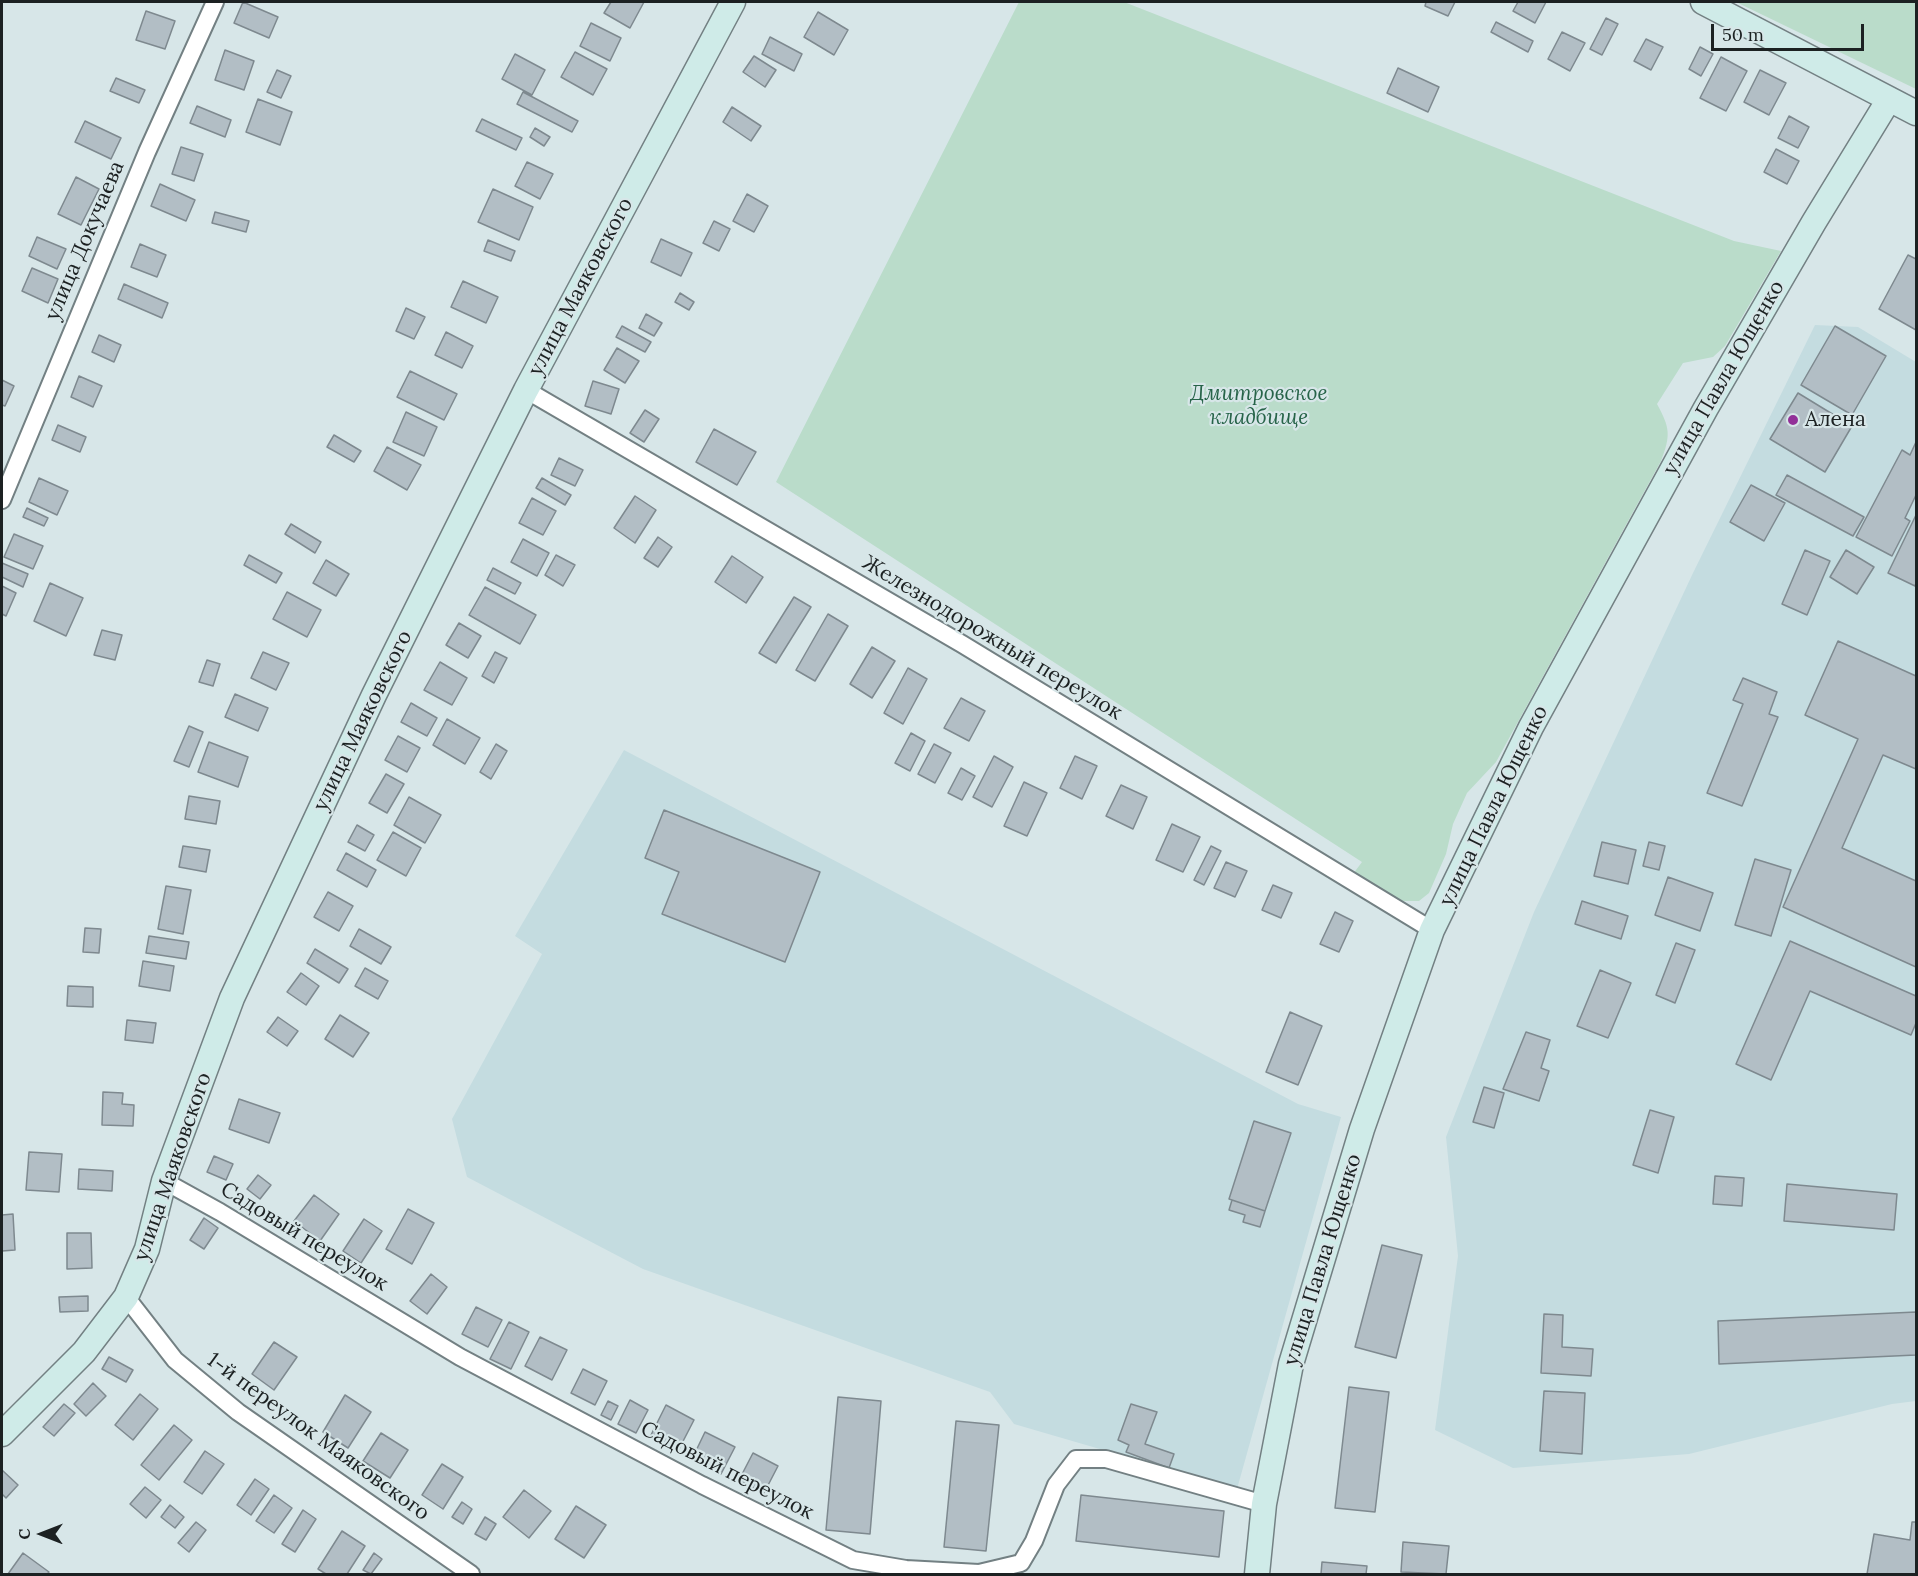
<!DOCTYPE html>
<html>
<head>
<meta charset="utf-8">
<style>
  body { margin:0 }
  #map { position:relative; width:1918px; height:1576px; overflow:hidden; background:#d7e6e8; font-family:Lora,serif }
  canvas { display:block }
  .frame { position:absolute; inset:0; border:3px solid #1c2122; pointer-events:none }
  .north { position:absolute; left:12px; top:1504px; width:60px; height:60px; -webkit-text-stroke:4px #d7e6e8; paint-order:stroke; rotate:270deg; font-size:16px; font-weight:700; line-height:24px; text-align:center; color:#1c2122 }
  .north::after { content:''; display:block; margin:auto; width:21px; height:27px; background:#1c2122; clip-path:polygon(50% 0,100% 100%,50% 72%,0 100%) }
  .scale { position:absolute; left:1711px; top:24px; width:153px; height:27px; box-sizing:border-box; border:3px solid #1c2122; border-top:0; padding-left:8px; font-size:18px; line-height:21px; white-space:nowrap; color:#1c2122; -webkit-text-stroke:4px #d7e6e8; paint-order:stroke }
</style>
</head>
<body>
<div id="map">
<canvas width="1918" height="1576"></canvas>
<div class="frame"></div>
<div class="north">С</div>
<div class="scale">50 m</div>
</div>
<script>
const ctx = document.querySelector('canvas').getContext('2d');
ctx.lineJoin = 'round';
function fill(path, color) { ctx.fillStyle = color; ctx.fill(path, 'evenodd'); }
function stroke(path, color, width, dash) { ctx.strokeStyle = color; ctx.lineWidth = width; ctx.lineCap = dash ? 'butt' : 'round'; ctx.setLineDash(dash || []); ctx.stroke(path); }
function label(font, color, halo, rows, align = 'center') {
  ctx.font = font + ' Lora,serif'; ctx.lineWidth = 4.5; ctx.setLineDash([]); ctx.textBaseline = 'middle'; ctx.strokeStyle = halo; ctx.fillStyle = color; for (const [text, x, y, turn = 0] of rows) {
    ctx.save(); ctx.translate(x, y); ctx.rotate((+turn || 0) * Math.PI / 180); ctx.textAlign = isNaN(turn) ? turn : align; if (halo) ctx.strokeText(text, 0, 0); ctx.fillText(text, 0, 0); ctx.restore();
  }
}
const built = new Path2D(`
  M1815,325L1858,327L1916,362V1401L1892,1404L1689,1454L1513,1468L1435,1430L1458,1256L1446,1137L1534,912L1693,573Z
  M624,750L1298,1104L1341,1117L1237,1489L1014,1424L990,1392L643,1269L467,1177L452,1119L542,954L515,936Z`);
const green = new Path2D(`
  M1019,2H1124L1734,241L1781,251L1725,346L1713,357L1683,363L1657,404C1670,428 1671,435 1661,461L1496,762L1467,793L1453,824L1446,854L1429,893L1419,901H1403L1353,874L1362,862L776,482Z
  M1736,2H1916V89Z`);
const building = new Path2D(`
  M243,2L278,17L269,38L234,23Z
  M611,2H644L630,28L604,13Z
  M1426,2H1455L1448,16L1425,6Z
  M1518,2H1546L1535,23L1513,11Z
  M146,11L175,21L165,49L136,40Z
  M818,12L848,30L834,55L804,37Z
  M1606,18L1618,24L1602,55L1590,49Z
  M1496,22L1533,41L1528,52L1491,32Z
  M591,23L621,38L610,61L580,46Z
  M1562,32L1585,43L1570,71L1548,59Z
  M770,37L802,54L794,71L762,54Z
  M1646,39L1663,47L1651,70L1634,61Z
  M1700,47L1713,54L1701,76L1689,69Z
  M225,50L254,61L244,90L215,80Z
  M575,52L607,69L593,95L561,77Z
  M515,54L545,70L532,95L502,79Z
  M754,56L776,70L765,87L743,72Z
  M1721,57L1747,71L1726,111L1700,98Z
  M1398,68L1439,87L1428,112L1387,93Z
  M277,70L291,76L281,98L267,92Z
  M1760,70L1786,83L1769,115L1744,102Z
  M116,78L145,90L139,103L110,91Z
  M523,92L578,121L572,132L517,104Z
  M258,99L292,112L280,145L246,132Z
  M197,106L231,120L225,137L190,123Z
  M732,107L761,126L751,141L723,122Z
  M1789,116L1809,127L1798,148L1778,138Z
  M482,119L522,138L516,150L476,131Z
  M85,121L121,138L111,159L75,142Z
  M535,128L550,137L544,146L530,137Z
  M181,147L203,154L194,181L172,174Z
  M1776,149L1799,161L1787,184L1764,172Z
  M527,162L553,174L540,199L515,186Z
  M76,177L99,189L81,225L58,214Z
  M160,184L195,200L186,221L151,206Z
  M493,189L533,207L519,240L478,222Z
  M747,194L768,206L754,232L733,221Z
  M215,212L249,221L246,232L212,223Z
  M714,221L730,229L719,251L703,243Z
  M37,237L66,249L57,269L29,256Z
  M661,239L692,253L681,276L651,262Z
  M488,240L515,251L511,261L484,251Z
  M140,244L166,255L157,277L131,267Z
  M1908,255L1916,259V330L1879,309Z
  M32,268L58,279L48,303L22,291Z
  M463,281L498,297L486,323L451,307Z
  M124,284L168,303L162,318L118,299Z
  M680,293L694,302L689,310L675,302Z
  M406,308L425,317L414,339L396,331Z
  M646,314L662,323L654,336L639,328Z
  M622,326L651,342L645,352L616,337Z
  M1835,326L1886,356L1852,415L1801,385Z
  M446,332L473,346L462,368L435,355Z
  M99,335L121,345L114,362L92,352Z
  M617,348L639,361L625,383L604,370Z
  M410,371L457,394L444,420L397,397Z
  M79,376L102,386L93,407L71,397Z
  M2,380L14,386L5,406L2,405Z
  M593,381L619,389L611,414L585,406Z
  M1798,393L1852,426L1825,472L1770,439Z
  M645,410L659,419L644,442L630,433Z
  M406,412L437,427L424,456L393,442Z
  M58,425L86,437L80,452L52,440Z
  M714,429L756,452L737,485L696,462Z
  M334,435L361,451L354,462L327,447Z
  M1916,442V495L1905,518L1910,521L1892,556L1856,537L1902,450L1910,455Z
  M387,447L421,465L407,490L374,471Z
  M559,458L583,470L575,486L551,475Z
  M1787,475L1864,517L1853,536L1776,495Z
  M39,478L68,491L57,515L29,502Z
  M542,478L571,495L565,505L536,488Z
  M1751,485L1785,503L1764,541L1730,522Z
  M635,496L656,510L635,543L614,528Z
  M532,498L556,511L543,535L519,523Z
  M27,508L48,518L44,526L23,517Z
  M1916,515V583L1915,586L1888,573Z
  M291,524L321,542L315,553L285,534Z
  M14,534L43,546L33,569L4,557Z
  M658,537L672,547L658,567L644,558Z
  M523,539L549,553L537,576L511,562Z
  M1805,550L1830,561L1807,615L1782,604Z
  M1846,550L1874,567L1857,594L1830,577Z
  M249,555L282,573L276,583L244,565Z
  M556,555L575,565L563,586L545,575Z
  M732,556L763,577L746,603L715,582Z
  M326,560L349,574L336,596L313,583Z
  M2,563L28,574L23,587L2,577Z
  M493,568L521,583L515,594L487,580Z
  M50,583L83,598L66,636L34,621Z
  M2,586L16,593L6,616L2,614Z
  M485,587L536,615L520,644L469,615Z
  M287,592L321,610L307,637L273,619Z
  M794,597L811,607L776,663L759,653Z
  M828,614L848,626L815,681L796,670Z
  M459,623L481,636L468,658L446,645Z
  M102,630L122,635L115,660L94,655Z
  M1838,641L1916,676V769L1883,755L1842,848L1916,881V967L1783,907L1858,739L1805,715Z
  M872,647L895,661L872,698L850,684Z
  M263,652L289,663L276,690L251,678Z
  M495,652L507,658L494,683L482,676Z
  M207,660L220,664L213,686L199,682Z
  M440,662L467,678L452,705L424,690Z
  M908,668L927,679L903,724L884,713Z
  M1743,678L1777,692L1769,714L1778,717L1742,806L1707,793L1743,704L1733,700Z
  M235,694L268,708L258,731L225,717Z
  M961,698L985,711L969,741L944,728Z
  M411,703L437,718L427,736L401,722Z
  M447,719L480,738L465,764L433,745Z
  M189,726L203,732L189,767L174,761Z
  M911,733L925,741L910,771L895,763Z
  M398,736L420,748L407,772L385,760Z
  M209,742L248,757L238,787L198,772Z
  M496,744L507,751L491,779L480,772Z
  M934,744L951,753L935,783L918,774Z
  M994,756L1013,767L992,807L973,797Z
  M1075,756L1097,766L1082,799L1060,788Z
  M961,768L975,776L962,800L948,793Z
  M386,774L404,784L387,813L369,803Z
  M1024,782L1047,793L1027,836L1004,826Z
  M1121,785L1147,797L1133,829L1106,816Z
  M189,796L220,801L216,824L185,819Z
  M409,797L441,815L425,843L394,825Z
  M664,810L820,872L785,962L662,914L679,872L645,858Z
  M1172,824L1200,837L1183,872L1156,860Z
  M357,825L374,835L365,851L348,842Z
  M393,832L421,848L406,876L377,860Z
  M1602,842L1636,850L1628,884L1594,876Z
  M1649,842L1665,846L1659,870L1643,866Z
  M183,846L210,850L206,872L179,867Z
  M1211,846L1221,851L1204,885L1194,880Z
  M346,853L376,870L367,887L337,870Z
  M1755,859L1791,870L1771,936L1735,925Z
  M1226,862L1247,871L1235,897L1214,888Z
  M1668,877L1713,893L1700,931L1655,915Z
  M1273,885L1292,893L1281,918L1262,910Z
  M166,886L191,890L183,934L158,929Z
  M328,892L353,906L339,931L314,917Z
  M1582,901L1628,916L1621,939L1575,924Z
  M1335,912L1353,921L1339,952L1320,944Z
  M85,928L101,929L99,953L83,952Z
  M359,929L391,947L381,964L350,946Z
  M149,936L189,942L186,959L146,953Z
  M1790,941L1916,996V1023L1911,1035L1810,991L1771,1080L1736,1064Z
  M1676,943L1695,950L1675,1003L1656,995Z
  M315,949L348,969L339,983L307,963Z
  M143,961L174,966L170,991L139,986Z
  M365,968L388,981L378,999L355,986Z
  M1600,970L1631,983L1608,1038L1577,1026Z
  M301,973L319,986L306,1005L287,992Z
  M68,986L93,987V1007L67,1006Z
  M1290,1012L1322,1026L1298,1085L1266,1072Z
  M340,1015L369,1033L353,1057L325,1039Z
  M278,1017L298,1031L287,1046L267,1032Z
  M127,1020L156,1023L153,1043L125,1040Z
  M1526,1032L1550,1040L1541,1068L1549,1071L1539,1101L1503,1089Z
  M1484,1087L1504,1093L1494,1128L1473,1122Z
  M103,1092L123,1093L122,1104L134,1105L133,1126L102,1125Z
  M239,1099L280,1113L269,1143L229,1129Z
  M1650,1110L1674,1117L1658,1173L1633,1165Z
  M1254,1121L1291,1133L1265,1211L1229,1199Z
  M29,1152L62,1154L59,1192L26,1190Z
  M214,1156L233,1164L226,1180L207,1172Z
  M79,1169L113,1171L112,1191L78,1189Z
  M258,1175L271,1185L260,1199L247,1189Z
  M1715,1176L1744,1178L1742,1206L1713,1204Z
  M1787,1184L1897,1194L1894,1230L1784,1221Z
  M314,1195L339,1214L320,1241L294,1221Z
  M1232,1200L1265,1211L1260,1227L1243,1222L1245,1215L1229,1210Z
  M408,1209L434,1223L412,1264L386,1249Z
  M13,1214L15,1250L2,1251V1215Z
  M204,1218L218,1228L204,1249L190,1240Z
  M364,1219L382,1231L361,1263L343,1251Z
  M67,1233H91L92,1268L67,1269Z
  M1382,1245L1422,1255L1396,1358L1355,1347Z
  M431,1274L447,1287L427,1314L410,1301Z
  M88,1296V1311L60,1312L59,1297Z
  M476,1307L502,1320L488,1347L462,1334Z
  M1916,1312V1355L1719,1364L1718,1321Z
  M1544,1314L1563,1315L1562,1347L1593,1349L1591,1376L1541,1373Z
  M509,1322L529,1332L511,1369L490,1359Z
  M540,1337L567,1350L552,1380L525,1366Z
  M274,1342L297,1357L274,1390L252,1374Z
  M109,1357L133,1370L126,1382L102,1369Z
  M583,1369L607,1381L595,1405L571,1393Z
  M93,1383L106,1396L86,1416L74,1404Z
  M1349,1387L1389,1392L1375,1512L1335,1508Z
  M1544,1391L1585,1393L1582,1454L1540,1451Z
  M140,1394L158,1409L133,1440L115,1425Z
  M345,1395L371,1412L348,1448L323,1432Z
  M838,1397L881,1401L870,1534L826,1530Z
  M630,1400L648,1410L636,1433L618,1424Z
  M608,1401L618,1406L611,1420L601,1415Z
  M64,1404L75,1413L54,1436L43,1427Z
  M1131,1404L1157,1412L1145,1444L1174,1454L1169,1468L1126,1452L1129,1445L1118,1440Z
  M666,1405L694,1420L678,1451L650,1437Z
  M956,1421L999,1425L986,1551L944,1547Z
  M174,1425L192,1440L159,1480L141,1465Z
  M705,1432L735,1447L721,1474L692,1459Z
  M381,1433L408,1450L390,1478L363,1461Z
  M205,1451L224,1464L202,1494L184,1482Z
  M753,1453L778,1466L764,1493L739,1480Z
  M442,1464L463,1477L443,1509L422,1495Z
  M2,1470L18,1485L6,1498L2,1494Z
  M255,1479L269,1489L251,1515L237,1505Z
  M145,1487L161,1500L146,1518L130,1504Z
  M524,1490L551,1511L529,1538L503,1517Z
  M274,1495L292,1508L274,1533L256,1521Z
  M1081,1495L1224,1511L1219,1557L1076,1541Z
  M462,1502L472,1509L463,1524L452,1517Z
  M170,1505L184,1517L175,1528L161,1517Z
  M576,1506L606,1525L584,1558L555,1539Z
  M303,1510L316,1519L295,1552L282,1544Z
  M485,1517L496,1524L486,1540L475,1534Z
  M196,1522L206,1530L189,1552L178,1543Z
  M1912,1522H1916V1574H1867L1874,1534L1910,1540Z
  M342,1531L365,1546L347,1574H326L318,1569Z
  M1403,1542L1449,1546L1446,1574L1401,1572Z
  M23,1553L49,1572L47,1574H8Z
  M374,1553L382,1559L371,1574L363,1570Z
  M1322,1562L1367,1566L1366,1574H1321Z`);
const street = new Path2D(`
  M526,390L962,644L1432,930
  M2,500L147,152L215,2
  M164,1181L220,1212L460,1357L702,1485L853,1560L906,1569L979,1573L1021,1563L1034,1541L1056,1485L1076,1459H1106L1264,1504
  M126,1297L175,1360L238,1412L471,1574`);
const secondary = new Path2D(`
  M1703,2L1916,113
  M2,1434L84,1352L126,1297L147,1249L164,1181L232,998L374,695L526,390L733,2
  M1257,1574L1264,1504L1291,1364L1362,1129L1432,930L1531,727L1706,408L1814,222L1888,101`);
const markers = [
  [1793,420,6,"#923098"]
];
const streetNames = [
  ["улица Докучаева",85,241,-67],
  ["улица Маяковского",581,287,-62],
  ["улица Павла Ющенко",1724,378,-60],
  ["Железнодорожный переулок",992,638,31],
  ["улица Маяковского",363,721,-64],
  ["улица Павла Ющенко",1494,806,-64],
  ["улица Маяковского",173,1167,-71],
  ["Садовый переулок",304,1237,31],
  ["улица Павла Ющенко",1323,1260,-73],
  ["1-й переулок Маяковского",318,1437,36],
  ["Садовый переулок",727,1471,27]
];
const parkNames = [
  ["Дмитровское",1259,394],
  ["кладбище",1259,418]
];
const poiNames = [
  ["Алена",1805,420]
];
fill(built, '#c4dce0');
fill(green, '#badcca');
fill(building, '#b2bec5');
stroke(building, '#7e898f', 1.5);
stroke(street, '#738083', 20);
stroke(secondary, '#738083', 27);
stroke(street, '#fff', 16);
stroke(secondary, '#cfebe8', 24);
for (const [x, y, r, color] of markers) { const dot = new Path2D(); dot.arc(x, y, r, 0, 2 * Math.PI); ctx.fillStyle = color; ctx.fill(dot); stroke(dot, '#d7e6e8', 2); }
label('21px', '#1c2122', '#d7e6e8', streetNames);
label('italic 21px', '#276449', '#d7e6e8', parkNames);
label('21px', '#1c2122', '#d7e6e8', poiNames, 'left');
</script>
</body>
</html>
